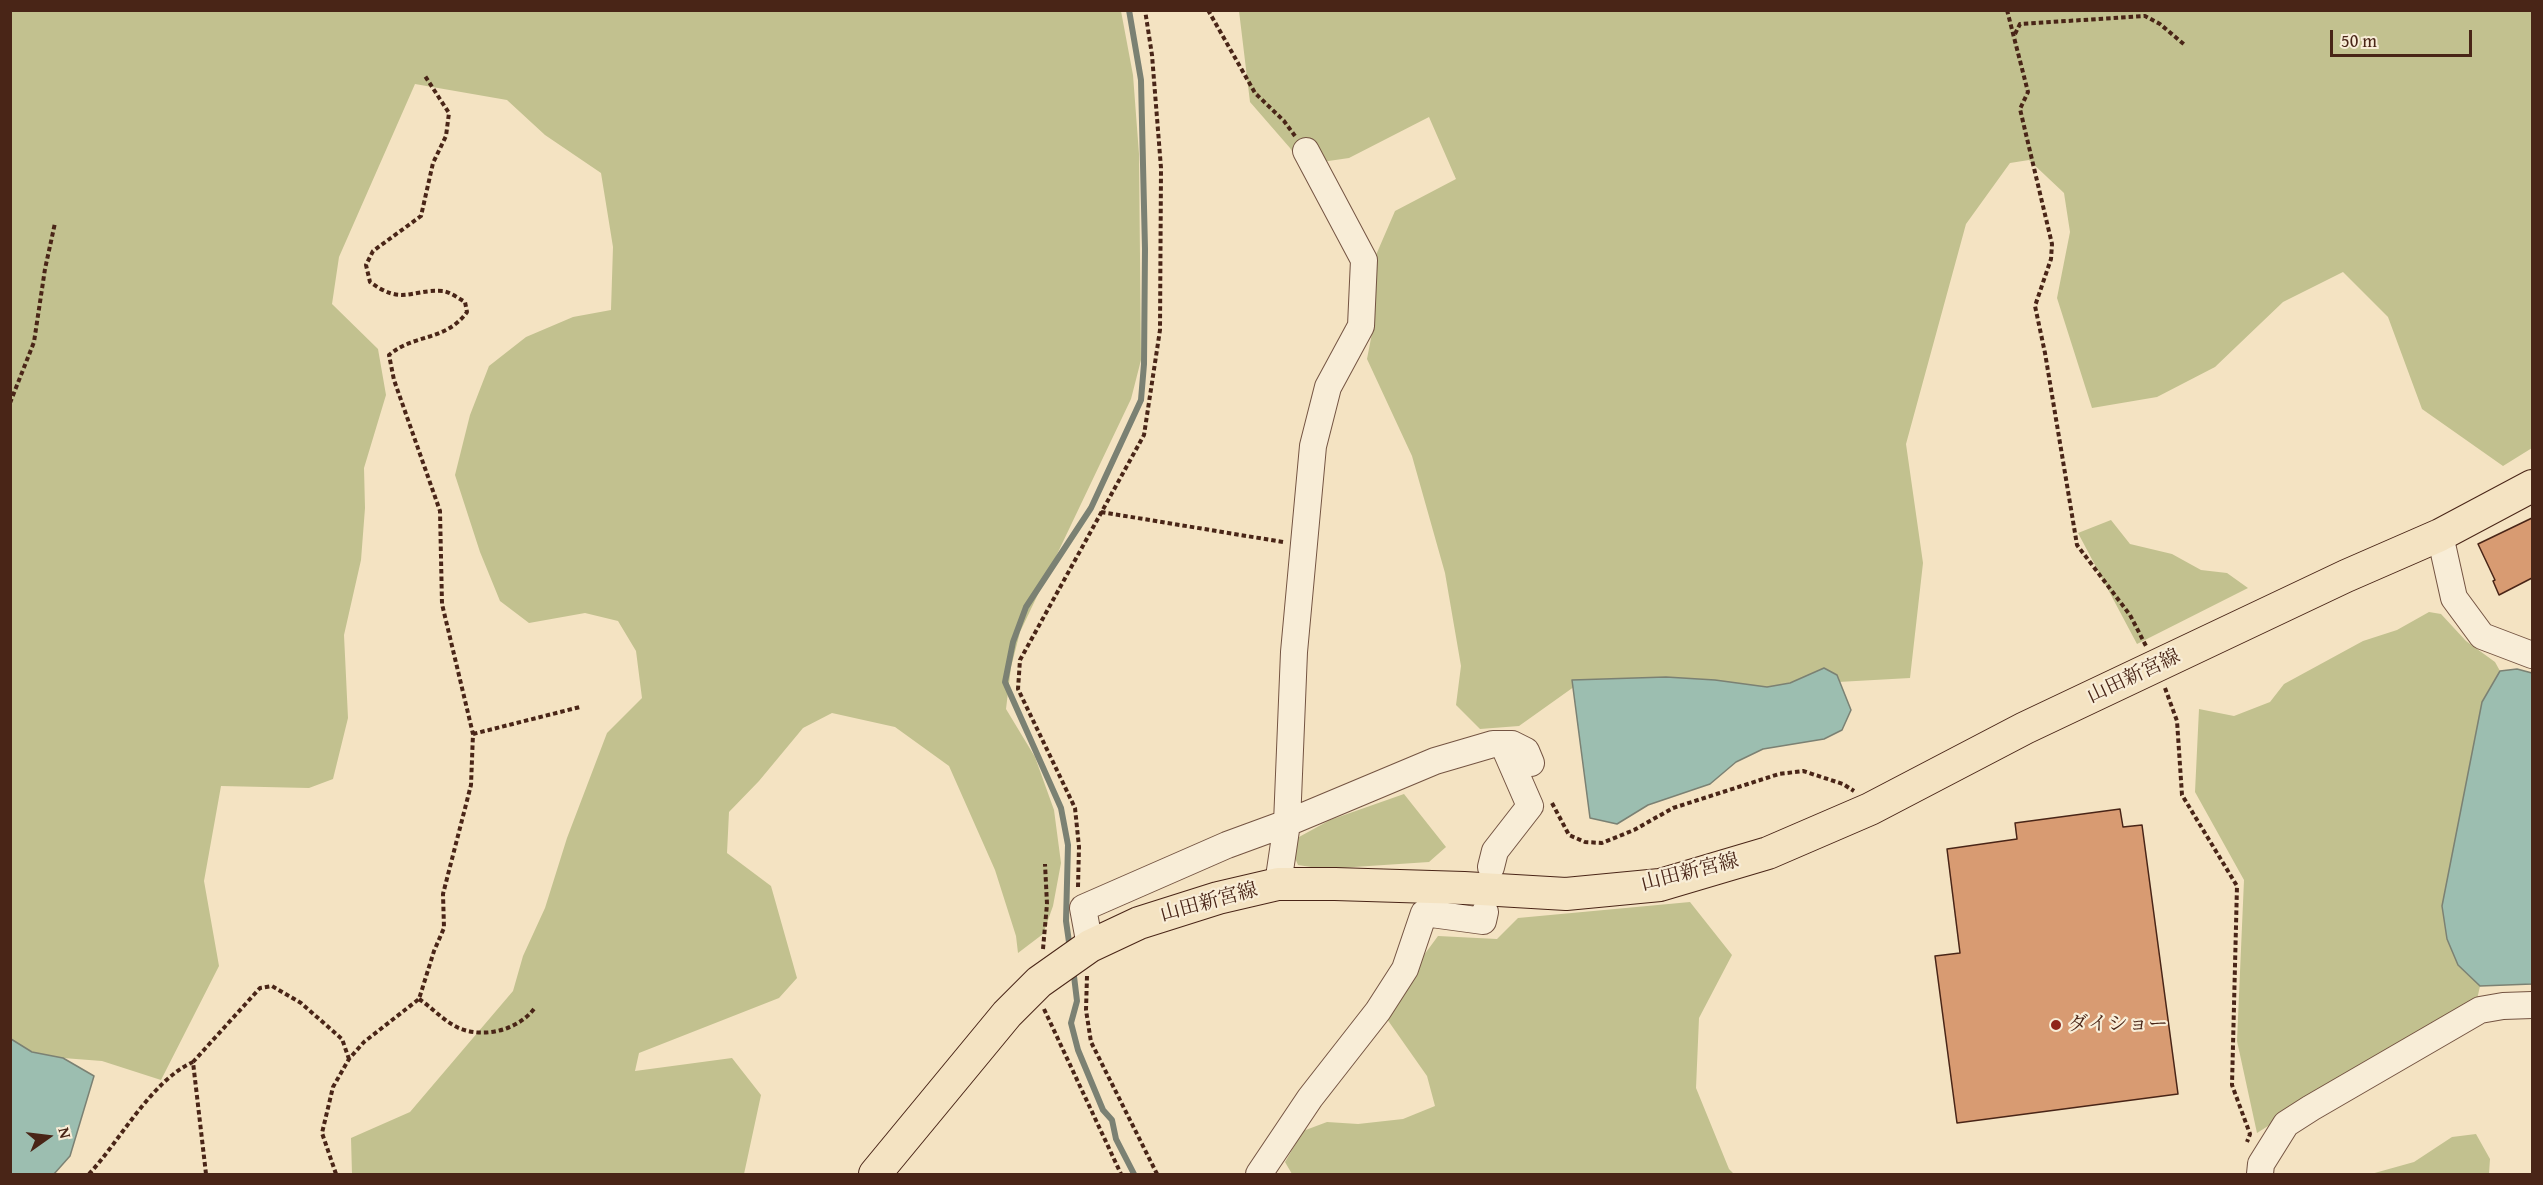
<!DOCTYPE html>
<html>
<head>
<meta charset="utf-8">
<style>
  body { margin:0 }
  #map { position:relative; width:2543px; height:1185px; overflow:hidden; background:#f4e3c2; font-family:"Gentium Book Plus",serif }
  canvas { display:block }
  .frame { position:absolute; inset:0; border:12px solid #492517; pointer-events:none }
  .north { position:absolute; left:18px; top:1107px; width:60px; height:60px; -webkit-text-stroke:4px #f8edd7; paint-order:stroke; rotate:76deg; font-size:16px; font-weight:700; line-height:24px; text-align:center; color:#492517 }
  .north::after { content:''; display:block; margin:auto; width:21px; height:27px; background:#492517; clip-path:polygon(50% 0,100% 100%,50% 72%,0 100%) }
  .scale { position:absolute; left:2330px; top:30px; width:142px; height:27px; box-sizing:border-box; border:3px solid #492517; border-top:0; padding-left:8px; font-size:18px; line-height:21px; white-space:nowrap; color:#492517; -webkit-text-stroke:4px #f8edd7; paint-order:stroke }
</style>
</head>
<body>
<div id="map">
<canvas width="2543" height="1185"></canvas>
<div class="frame"></div>
<div class="north">N</div>
<div class="scale">50 m</div>
</div>
<script>
const ctx = document.querySelector('canvas').getContext('2d');
ctx.lineJoin = 'round';
function fill(path, color) { ctx.fillStyle = color; ctx.fill(path, 'evenodd'); }
function stroke(path, color, width, dash) { ctx.strokeStyle = color; ctx.lineWidth = width; ctx.lineCap = dash ? 'butt' : 'round'; ctx.setLineDash(dash || []); ctx.stroke(path); }
function label(font, color, halo, rows, align = 'center') {
  ctx.font = font + ' "Gentium Book Plus","Noto Serif JP",serif'; ctx.lineWidth = 4.5; ctx.setLineDash([]); ctx.textBaseline = 'middle'; ctx.strokeStyle = halo; ctx.fillStyle = color; for (const [text, x, y, turn = 0] of rows) {
    ctx.save(); ctx.translate(x, y); ctx.rotate((+turn || 0) * Math.PI / 180); ctx.textAlign = isNaN(turn) ? turn : align; if (halo) ctx.strokeText(text, 0, 0); ctx.fillText(text, 0, 0); ctx.restore();
  }
}
const green = new Path2D(`
  M11,11H1121L1133,75L1139,154L1141,360L1131,399L1020,632L1011,667L1006,709L1035,757L1054,810L1061,863L1053,906L1043,934L1018,953L1016,936L995,870L949,766L895,727L832,713L803,728L759,781L729,812L727,853L771,886L797,978L779,998L639,1053L635,1071L732,1058L761,1095L744,1174H352L351,1138L410,1112L513,991L523,956L545,908L567,838L607,733L642,698L636,651L618,621L585,613L529,623L500,601L480,552L455,475L470,415L489,366L526,337L573,317L611,310L613,247L601,173L545,135L507,100L415,84L339,257L332,304L378,349L386,395L364,468L365,508L361,560L344,635L348,718L333,779L309,788L221,786L204,881L219,966L161,1080L102,1061L63,1058L32,1052L11,1039Z
  M1239,11H2532V448L2503,466L2422,409L2388,317L2343,272L2283,302L2215,367L2157,397L2092,408L2057,298L2070,232L2064,193L2029,160L2010,163L1966,224L1906,444L1923,563L1910,678L1820,683L1722,707L1664,685L1585,679L1519,726L1480,729L1456,705L1461,666L1445,573L1412,456L1367,359L1373,328L1376,255L1395,211L1456,179L1429,117L1349,158L1301,165L1290,148L1250,102Z
  M2111,520L2130,544L2172,554L2201,570L2227,573L2248,588L2137,644L2078,533Z
  M2429,612L2441,614L2466,641L2495,662L2500,671L2482,702L2466,786L2458,965L2480,986L2476,1004L2411,1035L2257,1133L2237,1041L2244,880L2195,792L2199,709L2234,716L2270,702L2284,684L2363,641L2397,630Z
  M1404,794L1446,847L1429,862L1324,869L1298,865L1292,851L1299,837L1330,820Z
  M1690,902L1732,955L1699,1018L1696,1088L1729,1169L1734,1174H1292L1285,1162L1303,1131L1327,1122L1358,1124L1403,1119L1435,1106L1427,1076L1382,1012L1438,936L1497,939L1518,918Z
  M2476,1134L2490,1159L2489,1174H2371L2414,1162L2452,1137Z`);
const water = new Path2D(`
  M1824,668L1837,675L1851,710L1842,730L1824,739L1763,749L1736,762L1710,784L1648,805L1617,824L1590,818L1572,680L1666,677L1715,680L1767,687L1790,683Z
  M2517,669L2532,673V984L2480,986L2458,965L2447,939L2442,906L2482,702L2500,671Z
  M11,1039L32,1052L63,1058L94,1076L70,1156L54,1174H11Z`);
const stream = new Path2D(`
  M1070,949L1066,921L1068,845L1061,808L1005,682L1013,642L1026,607L1091,508L1141,400L1144,364L1145,249L1141,80L1129,10
  M1073,968L1077,1001L1071,1023L1078,1050L1103,1110L1112,1120L1116,1139L1134,1174`);
const building = new Path2D(`
  M2532,518V578L2499,595L2493,581L2495,580L2478,544Z
  M2120,809L2123,827L2142,825L2178,1094L1957,1123L1935,956L1960,953L1947,849L2017,839L2015,823Z`);
const path = new Path2D(`
  M1208,10L1255,93L1284,121L1295,136
  M2007,10L2028,92L2020,109L2052,244L2051,259L2035,306L2045,353L2077,545L2130,615L2146,646
  M2015,34L2020,24L2145,16L2160,24L2186,46
  M10,403L34,342L45,269L55,223
  M1101,512L1283,542
  M2165,688L2177,721L2182,795L2237,886L2232,1085L2250,1134L2247,1142
  M473,734L580,707
  M1552,803L1569,835L1585,842L1602,843L1634,830L1673,808L1779,774L1803,771L1843,784L1854,791
  M1078,887L1079,847L1075,808L1018,689L1020,660L1144,435L1160,330L1161,168L1152,55L1145,10
  M1043,949L1047,904L1045,864
  M1087,976L1086,1010L1091,1042L1157,1174
  M419,999C431,1007 441,1018 453,1025C478,1040 516,1032 534,1009
  M1044,1009L1121,1174
  M89,1174C120,1141 151,1081 193,1062
  M206,1174L193,1062L260,988L272,986L301,1003L342,1039L349,1059
  M336,1174L322,1133L333,1087L349,1059L364,1042L419,999L434,951L444,928L443,894L471,785L473,734L442,604L440,511L394,380L389,355C415,333 445,342 467,312L465,302C458,298 450,292 443,291C410,289 403,306 370,282L366,265L373,251L421,216L433,163L446,136L449,113L425,76`);
const minor = new Path2D(`
  M2440,535L2454,598L2482,636L2532,655
  M1491,867L1495,851L1530,806L1503,744
  M1278,884L1287,823L1294,652L1313,446L1328,387L1361,326L1364,260L1306,151
  M1090,946L1083,908L1227,845L1287,823L1435,761L1493,744H1512L1526,751L1531,763
  M1259,1174L1310,1098L1378,1011L1405,969L1424,913L1483,921L1485,912
  M2260,1174L2261,1164L2286,1124L2311,1108L2480,1010L2503,1006L2532,1005`);
const major = new Path2D(`
  M875,1174L1007,1014L1039,982L1090,946L1139,923L1218,898L1278,884H1335L1464,888L1566,894L1660,885L1768,853L1870,809L2025,728L2346,576L2440,535L2532,486`);
const markers = [
  [2056,1025,6,"#8f2418"]
];
const streetNames = [
  ["山田新宮線",2134,677,-25],
  ["山田新宮線",1690,873,-14],
  ["山田新宮線",1209,903,-15]
];
const poiNames = [
  ["ダイショー",2068,1025]
];
fill(green, '#c2c18f');
fill(water, '#9cbeb0');
stroke(water, '#7b8173', 1.5);
stroke(stream, '#7b8173', 6);
fill(building, '#d89b72');
stroke(building, '#492517', 1.5);
stroke(minor, '#745442', 28);
stroke(major, '#492517', 34);
stroke(path, '#492517', 4, [4.5, 3]);
stroke(minor, '#f8edd7', 26);
stroke(major, '#f4e3c2', 32);
for (const [x, y, r, color] of markers) { const dot = new Path2D(); dot.arc(x, y, r, 0, 2 * Math.PI); ctx.fillStyle = color; ctx.fill(dot); stroke(dot, '#f8edd7', 2); }
label('20px', '#492517', '#f8edd7', streetNames);
label('20px', '#492517', '#f8edd7', poiNames, 'left');
</script>
</body>
</html>
